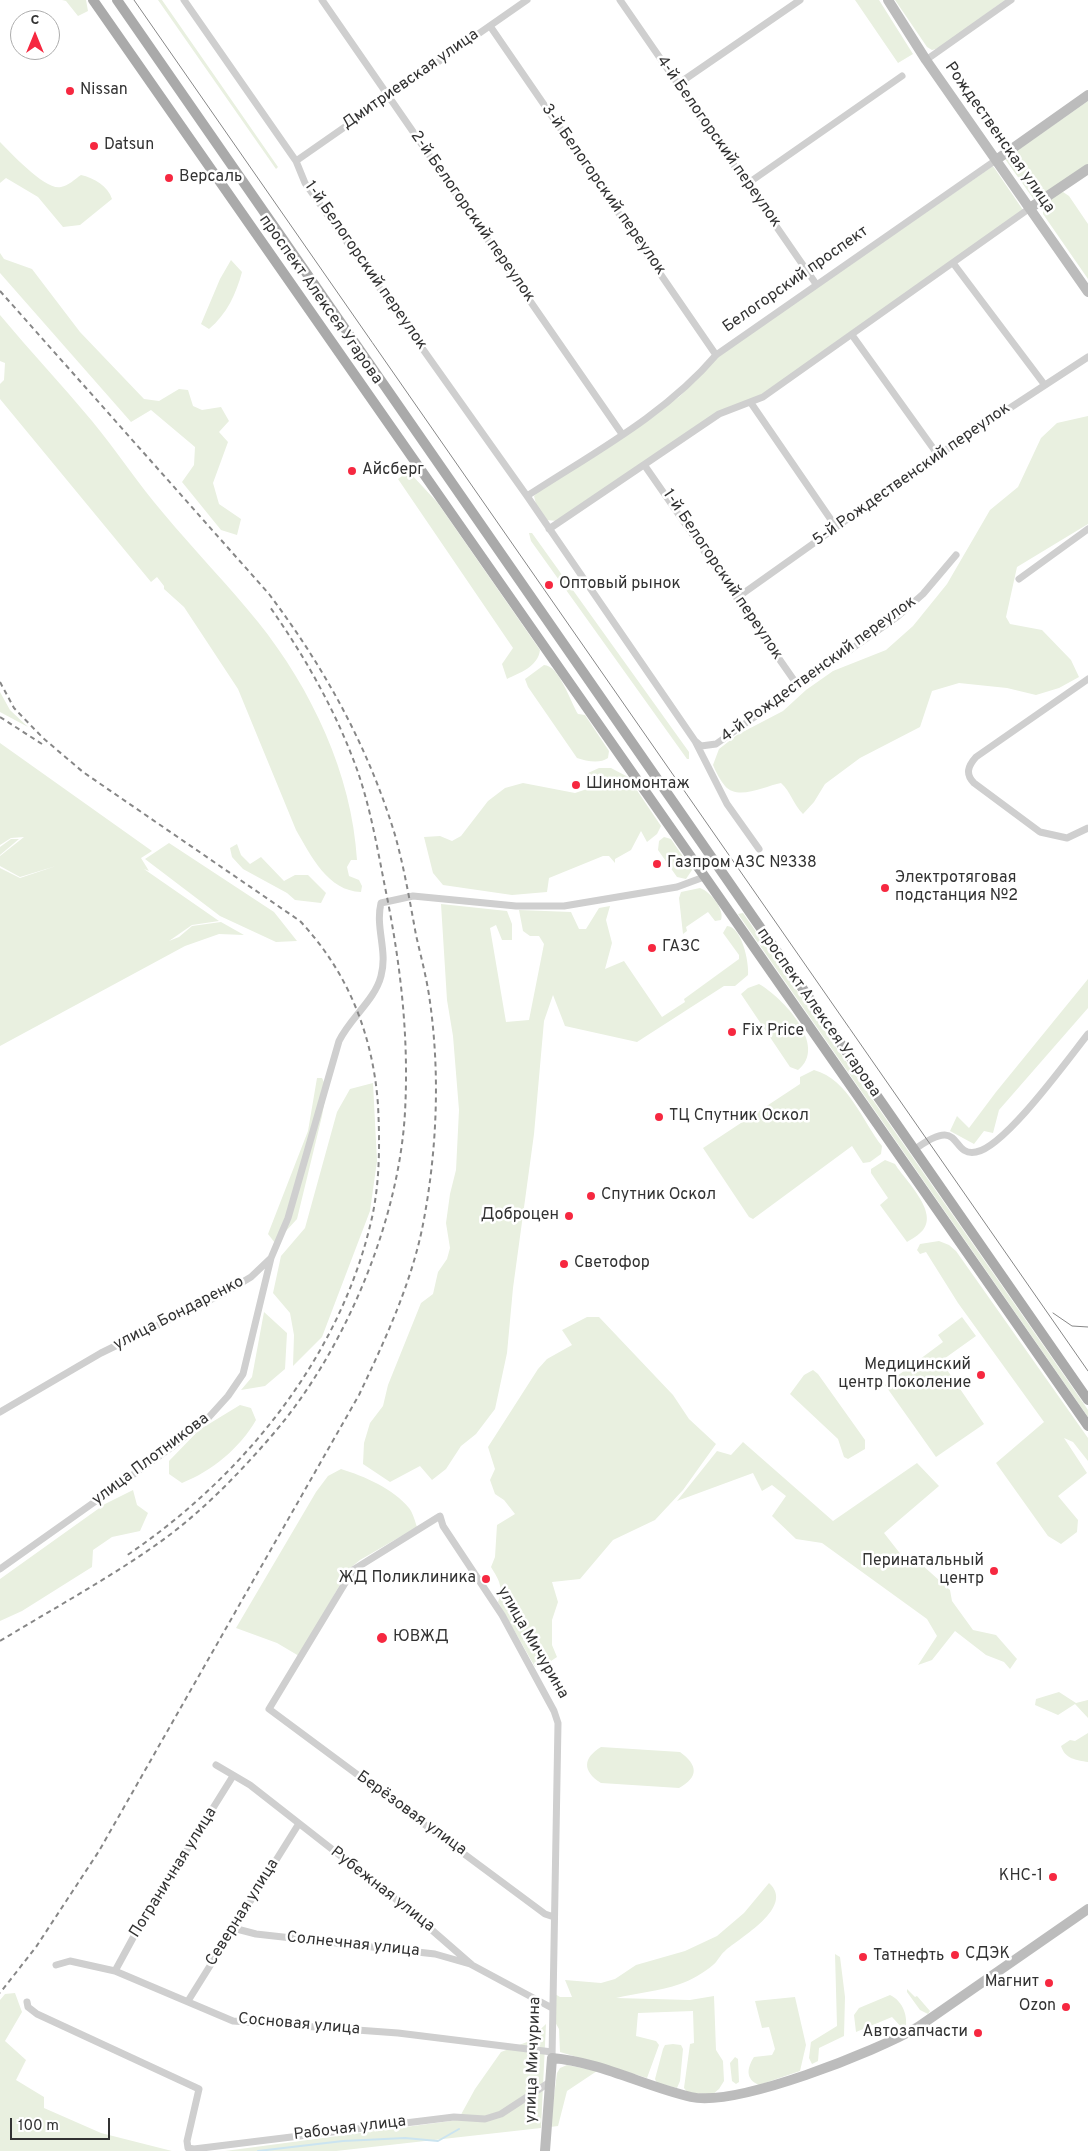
<!DOCTYPE html>
<html>
<head>
<meta charset="utf-8">
<style>
  body { margin:0 }
  #map { position:relative; width:1088px; height:2151px; overflow:hidden; background:#fff; font-family:Overpass,sans-serif }
  canvas { display:block }
  .north { position:absolute; left:10px; top:10px; width:50px; height:50px; box-sizing:border-box; background:#fff; border:1px solid #adadad; border-radius:50%; rotate:0deg; font-size:14px; font-weight:700; line-height:20px; text-align:center; color:#323232 }
  .north::after { content:''; display:block; margin:auto; width:18px; height:22px; background:#f62840; clip-path:polygon(50% 0,100% 100%,50% 72%,0 100%) }
  .scale { position:absolute; left:10px; top:2118px; width:100px; height:22px; box-sizing:border-box; border:2px solid #323232; border-top:0; padding-left:6px; font-size:15px; line-height:18px; white-space:nowrap; color:#323232; -webkit-text-stroke:4px #fff; paint-order:stroke }
</style>
</head>
<body>
<div id="map">
<canvas width="1088" height="2151"></canvas>
<div class="north">С</div>
<div class="scale">100 m</div>
</div>
<script>
const ctx = document.querySelector('canvas').getContext('2d');
ctx.lineJoin = 'round';
function fill(path, color) { ctx.fillStyle = color; ctx.fill(path, 'evenodd'); }
function stroke(path, color, width, dash) { ctx.strokeStyle = color; ctx.lineWidth = width; ctx.lineCap = dash ? 'butt' : 'round'; ctx.setLineDash(dash || []); ctx.stroke(path); }
function label(font, color, halo, rows, align = 'center') {
  ctx.font = font + ' Overpass,sans-serif'; ctx.lineWidth = 5; ctx.setLineDash([]); ctx.textBaseline = 'middle'; ctx.strokeStyle = halo; ctx.fillStyle = color; for (const [text, x, y, turn = 0] of rows) {
    ctx.save(); ctx.translate(x, y); ctx.rotate((+turn || 0) * Math.PI / 180); ctx.textAlign = isNaN(turn) ? turn : align; if (halo) ctx.strokeText(text, 0, 0); ctx.fillText(text, 0, 0); ctx.restore();
  }
}
const green = new Path2D(`
  M62,0H86L88,11L78,16L66,1Z
  M158,0H162L278,167L276,169Z
  M855,0H879L913,54L898,63Z
  M895,0H1005L939,48L932,50L927,47Z
  M1088,101V165L1035,201L1005,159Z
  M0,142C11,153 46,191 61,187C68,186 75,179 81,175C94,178 108,186 112,199L80,225L63,227L38,197L6,178L0,183Z
  M993,166L1023,210L759,397L732,406L557,521L546,520L536,504L534,496L538,492L679,397L720,355Z
  M1063,192L1069,196L1088,224V279L1043,214V205L1059,193Z
  M0,253L4,259L32,269L80,332L144,399L159,401L179,389L188,390L193,406L202,410L221,407L229,421L219,432L228,442L213,483L219,504L241,519L237,535L221,530L182,482L194,465L195,447L151,410L131,422L0,273Z
  M231,260L242,272C236,294 227,314 209,329L201,324L220,279Z
  M0,315C30,351 62,385 92,421C117,451 138,484 164,514C194,550 228,585 258,622C311,688 352,774 357,860H351L347,867L349,876L359,880L362,886L361,892C328,891 311,856 296,830L238,689L184,607L164,589V586L157,577L151,582L0,399V384L4,380L5,363L0,361Z
  M1088,416V524L1017,567L1006,617L1010,624L1042,630L1071,660L1079,677L1059,688L1036,695L1007,688L959,683L932,691L920,727L860,758L825,784L814,802L803,814C793,804 791,792 781,783C765,786 738,801 725,786C720,780 716,772 713,765L719,749L737,735L783,711L806,690L833,671L886,650L913,626L947,584L990,510L1018,487L1041,438L1057,423Z
  M405,474H411L437,502L540,650C538,667 519,673 507,679L502,664L513,648L398,479Z
  M529,533H532L689,752V759H687L531,541Z
  M544,665C559,665 571,703 578,714L585,715L609,751L608,758C600,764 586,761 577,758L528,687L525,679Z
  M0,692L10,710L28,727L0,712Z
  M0,743L152,851L141,858L149,871L144,869L219,921L192,925L169,941L179,937L192,926L221,922L244,935L219,934L185,946L0,1046V868L20,878L56,866L20,877L0,866V856L24,837L11,838L0,845Z
  M599,768H611L628,777L661,826L657,834L647,842L641,831L631,850L615,859V863L609,856H603L549,878L547,892L512,895L443,885L433,873L424,837L440,836L452,841L461,836L488,801L505,788L523,783L575,793L590,788L588,773Z
  M664,837L671,839L692,870L686,879L677,877L658,850L659,841Z
  M11,839H19L0,855V847Z
  M169,843L274,912L297,941L276,942L220,916L145,859Z
  M237,844L241,855L250,864L261,857L284,881L295,875H308L326,893L321,903L295,900L287,893L243,869L232,857L230,848Z
  M700,888C711,892 725,910 721,920L715,921L708,912L686,927L687,931L683,934L679,898L681,892Z
  M441,904L507,911L512,924V940H502L496,925L490,928L506,1022L529,1020L544,944L539,936H530L523,931L519,910L571,912L579,929H586L599,908L610,906L606,920L612,943L605,969L624,961L662,1017L685,1002L684,999L739,959V955L723,933L727,926C742,927 749,962 748,975L735,986H724L637,1042L565,1026L553,995L544,1021L534,1134L513,1288L507,1353L495,1409L476,1434L461,1446L446,1469L432,1480L420,1466L390,1482L363,1464L364,1443L370,1423L383,1406L388,1385L421,1303L433,1294L438,1272L447,1259L450,1248L446,1223L450,1194L456,1170L459,1110L453,1036L447,1000Z
  M743,913L1084,1404L1088,1410V1417L738,914Z
  M1088,979V1008L999,1110L993,1133L984,1131L974,1144L950,1131L957,1116L969,1128L996,1092Z
  M759,984C782,997 829,1046 798,1070L790,1067L741,994L748,988Z
  M814,1070C849,1080 862,1121 882,1146L881,1154L870,1162L863,1163L852,1146L753,1219L749,1217L703,1148L800,1084V1077Z
  M317,1078H322L327,1088L322,1116L297,1219L275,1243L268,1234L308,1131Z
  M373,1083L377,1161L370,1211L322,1337L293,1366L294,1335L290,1313L273,1293L281,1256L305,1228L337,1112L350,1089Z
  M885,1160L895,1164C903,1178 939,1211 923,1230C919,1235 912,1239 907,1242L880,1205L888,1198L871,1173V1169Z
  M939,1241L949,1245L956,1251L1088,1438V1461L1073,1442L1064,1438L1087,1473L1058,1496L1078,1520L1077,1532L1061,1544L1048,1536L996,1463L1044,1422L958,1303L926,1252L920,1254L917,1250L920,1244Z
  M264,1312L287,1333L285,1369L265,1386L241,1390L252,1377Z
  M587,1317H599L673,1395L689,1419L716,1444L683,1490L655,1520L613,1540L580,1579L552,1582L558,1602L552,1620V1645L557,1657L545,1665L535,1667L498,1602C504,1588 499,1580 491,1567L495,1557L497,1525L515,1514L504,1500L495,1494L490,1480L495,1469L488,1447L538,1369L547,1359L572,1345L562,1330Z
  M962,1317L976,1336L941,1361L984,1424L936,1457L885,1385L943,1342L938,1335Z
  M813,1370L818,1374L865,1440V1449L848,1459L844,1457L838,1439L790,1394L804,1375Z
  M240,1405L251,1408L256,1420C240,1448 212,1471 182,1483L169,1474V1461L199,1430Z
  M743,1442L833,1521L917,1463L939,1486L884,1533L902,1556L921,1564L950,1590L952,1601L973,1630L996,1635L1017,1659L1010,1669L1004,1662L986,1655L955,1631L932,1660L918,1665L937,1636L927,1619L822,1543L796,1539L772,1516L786,1496L772,1485L762,1491L753,1473L677,1501L717,1451L731,1455Z
  M341,1469C364,1476 394,1489 409,1508C413,1513 415,1521 417,1527L360,1560L349,1569L299,1656L277,1643L236,1628L316,1492L328,1476Z
  M133,1490L137,1505L148,1513L140,1531L112,1537L93,1550L92,1567L22,1611L0,1621V1579L105,1504Z
  M1059,1692L1076,1703L1088,1700V1718L1075,1704L1058,1715L1035,1705L1036,1699Z
  M1088,1733V1762C1076,1760 1065,1759 1061,1746L1070,1740L1075,1741Z
  M601,1747L680,1752C698,1765 699,1777 679,1788L601,1783C582,1771 583,1758 601,1747Z
  M769,1883C796,1907 739,1938 725,1951C720,1955 718,1961 713,1965C705,1972 690,1981 680,1984C660,1991 637,1993 616,1998L690,2000L714,1996L716,2050L723,2061L724,2081L719,2089L713,2094L688,2093L684,2088L690,2044L694,2043L693,2011L638,2013L636,2036L656,2041L659,2045L647,2078L560,2052L559,2029L555,2022V1994L560,1997H572L565,1980L601,1983L615,1979L636,1965L685,1951L717,1936L744,1913Z
  M835,1954L840,1957L845,1997L844,2036L819,2048L818,2061L812,2064L809,2058L811,2042L837,2026Z
  M907,1989L915,1997L917,1996L930,2011L928,2014L920,2010L907,1992Z
  M15,1993L22,2012L5,2041L26,2060L16,2080L44,2097V2108L101,2133L172,2151H0V2000L5,1994Z
  M890,1995C903,2001 909,2017 905,2031L892,2017L856,2032L854,2015L859,2008Z
  M795,1997L806,2045L800,2071L759,2085C745,2079 747,2068 754,2057L772,2055L775,2049L769,2027L762,2028L755,2001Z
  M546,2024L541,2128L336,2151H225L458,2120L475,2089L501,2052L527,2042Z
  M673,2044L681,2045L683,2049L680,2081L677,2088L657,2083L655,2079L663,2049L665,2045Z
  M735,2057L738,2059L739,2082L736,2084L732,2081L730,2063Z
  M567,2065L597,2071L567,2091L558,2126L550,2127L557,2073L560,2068Z`);
const stream = new Path2D(`
  M258,2151L343,2141L405,2138L438,2141L459,2129`);
const street = new Path2D(`
  M184,0L296,161L305,183L527,496L695,741L727,804L759,849
  M322,0L622,434
  M620,0L816,284
  M490,26L716,355
  M926,60L1011,0
  M678,84L800,0
  M296,161L527,0
  M747,184L902,76
  M953,263L1044,384
  M852,335L938,455
  M751,403L836,527
  M645,466L798,686
  M527,496C593,453 665,415 716,355L996,160
  M549,529L719,414L763,397L1030,208
  M1019,579L1088,529
  M738,597L938,455L1088,357
  M1088,679L976,757C968,766 965,774 974,783L1040,832L1067,838L1088,828
  M695,741L701,746L716,744L897,617L923,594L956,555
  M914,1150C964,1113 949,1157 976,1152C1005,1147 1068,1059 1088,1034
  M0,1412L101,1353L226,1292L251,1277L271,1258L288,1218L339,1041C350,1018 375,1000 381,976C388,951 375,928 381,903L413,896L516,906H564L677,887L704,877
  M0,1569L172,1447L209,1417L228,1396L243,1374L271,1258
  M216,1765L250,1785L402,1904L472,1965L552,2008
  M233,1928L256,1934L435,1954L470,1964
  M56,1965L70,1961L115,1971L233,2021L398,2033L552,2052
  M115,1971L140,1925L233,1776
  M188,2001L298,1825
  M27,2002L28,2007L37,2014L199,2089L187,2141L188,2148L194,2149L454,2117L485,2119L501,2114L550,2082
  M552,2058L558,1723L554,1711L502,1615L443,1526L440,1516L353,1570L269,1709L545,1914L554,1917`);
const secondary = new Path2D(`
  M888,0L926,60L1088,292
  M996,160L1088,95
  M1030,208L1088,169
  M545,2151L552,2058C600,2062 644,2086 691,2097C737,2107 875,2052 918,2027L1088,1909`);
const primary = new Path2D(`
  M93,0L1088,1426
  M117,0L1088,1400`);
const tram = new Path2D(`
  M134,0L1088,1371
  M1053,1313L1072,1326L1088,1327`);
const rail = new Path2D(`
  M0,291L269,594C324,667 368,746 395,835C404,867 410,902 416,935C421,957 427,979 430,1002C440,1074 437,1148 424,1219C413,1280 386,1338 359,1395L99,1851L36,1947L0,1993
  M0,682L14,708L43,738L83,772L300,921C348,972 373,1035 378,1105C380,1145 380,1187 370,1226C337,1362 240,1479 126,1556
  M0,717L42,744
  M0,1641C51,1610 104,1581 153,1547C198,1516 238,1475 274,1433C345,1350 399,1221 405,1112C409,1039 401,968 387,897C378,853 371,807 355,764C334,708 305,657 270,607`);
const markers = [
  [70,91,5,"#f62840"],
  [94,146,5,"#f62840"],
  [169,178,5,"#f62840"],
  [352,471,5,"#f62840"],
  [549,585,5,"#f62840"],
  [576,785,5,"#f62840"],
  [657,864,5,"#f62840"],
  [885,888,5,"#f62840"],
  [652,948,5,"#f62840"],
  [732,1032,5,"#f62840"],
  [659,1117,5,"#f62840"],
  [591,1196,5,"#f62840"],
  [569,1216,5,"#f62840"],
  [564,1264,5,"#f62840"],
  [981,1375,5,"#f62840"],
  [994,1571,5,"#f62840"],
  [486,1579,5,"#f62840"],
  [382,1638,6,"#f62840"],
  [1053,1877,5,"#f62840"],
  [955,1955,5,"#f62840"],
  [863,1957,5,"#f62840"],
  [1049,1983,5,"#f62840"],
  [1066,2007,5,"#f62840"],
  [978,2033,5,"#f62840"]
];
const streetNames = [
  ["Дмитриевская улица",411,80,-35],
  ["Рождественская улица",999,138,55],
  ["4-й Белогорский переулок",718,142,55],
  ["3-й Белогорский переулок",603,190,55],
  ["2-й Белогорский переулок",472,217,55],
  ["1-й Белогорский переулок",365,266,55],
  ["Белогорский проспект",796,280,-35],
  ["проспект Алексея Угарова",320,300,55],
  ["5-й Рождественский переулок",912,475,-35],
  ["1-й Белогорский переулок",722,575,56],
  ["4-й Рождественский переулок",819,670,-36],
  ["проспект Алексея Угарова",818,1013,55],
  ["улица Бондаренко",179,1314,-27],
  ["улица Плотникова",151,1460,-37],
  ["улица Мичурина",532,1643,60],
  ["Берёзовая улица",411,1814,36],
  ["Пограничная улица",174,1873,-58],
  ["Рубежная улица",382,1890,38],
  ["Северная улица",243,1913,-58],
  ["Солнечная улица",353,1945,6],
  ["Сосновая улица",299,2025,5],
  ["улица Мичурина",534,2060,-88],
  ["Рабочая улица",350,2129,-7]
];
const poiNames = [
  ["Nissan",80,91],
  ["Datsun",104,146],
  ["Версаль",179,178],
  ["Айсберг",362,471],
  ["Оптовый рынок",559,585],
  ["Шиномонтаж",586,785],
  ["Газпром АЗС №338",667,864],
  ["Электротяговая",895,879],
  ["подстанция №2",895,897],
  ["ГАЗС",662,948],
  ["Fix Price",742,1032],
  ["ТЦ Спутник Оскол",669,1117],
  ["Спутник Оскол",601,1196],
  ["Доброцен",559,1216,"right"],
  ["Светофор",574,1264],
  ["Медицинский",971,1366,"right"],
  ["центр Поколение",971,1384,"right"],
  ["Перинатальный",984,1562,"right"],
  ["центр",984,1580,"right"],
  ["ЖД Поликлиника",476,1579,"right"],
  ["ЮВЖД",393,1638],
  ["КНС-1",1043,1877,"right"],
  ["СДЭК",965,1955],
  ["Татнефть",873,1957],
  ["Магнит",1039,1983,"right"],
  ["Ozon",1056,2007,"right"],
  ["Автозапчасти",968,2033,"right"]
];
fill(green, '#e9f0e0');
stroke(stream, '#cbe4f0', 2);
stroke(street, '#cfcfcf', 7);
stroke(secondary, '#bcbcbc', 10);
stroke(primary, '#aaa', 10);
stroke(tram, '#878787', 1);
stroke(rail, '#878787', 2, [5, 4]);
for (const [x, y, r, color] of markers) { const dot = new Path2D(); dot.arc(x, y, r, 0, 2 * Math.PI); ctx.fillStyle = color; ctx.fill(dot); stroke(dot, '#fff', 2); }
label('16px', '#323232', '#fff', streetNames);
label('16px', '#323232', '#fff', poiNames, 'left');
</script>
</body>
</html>
